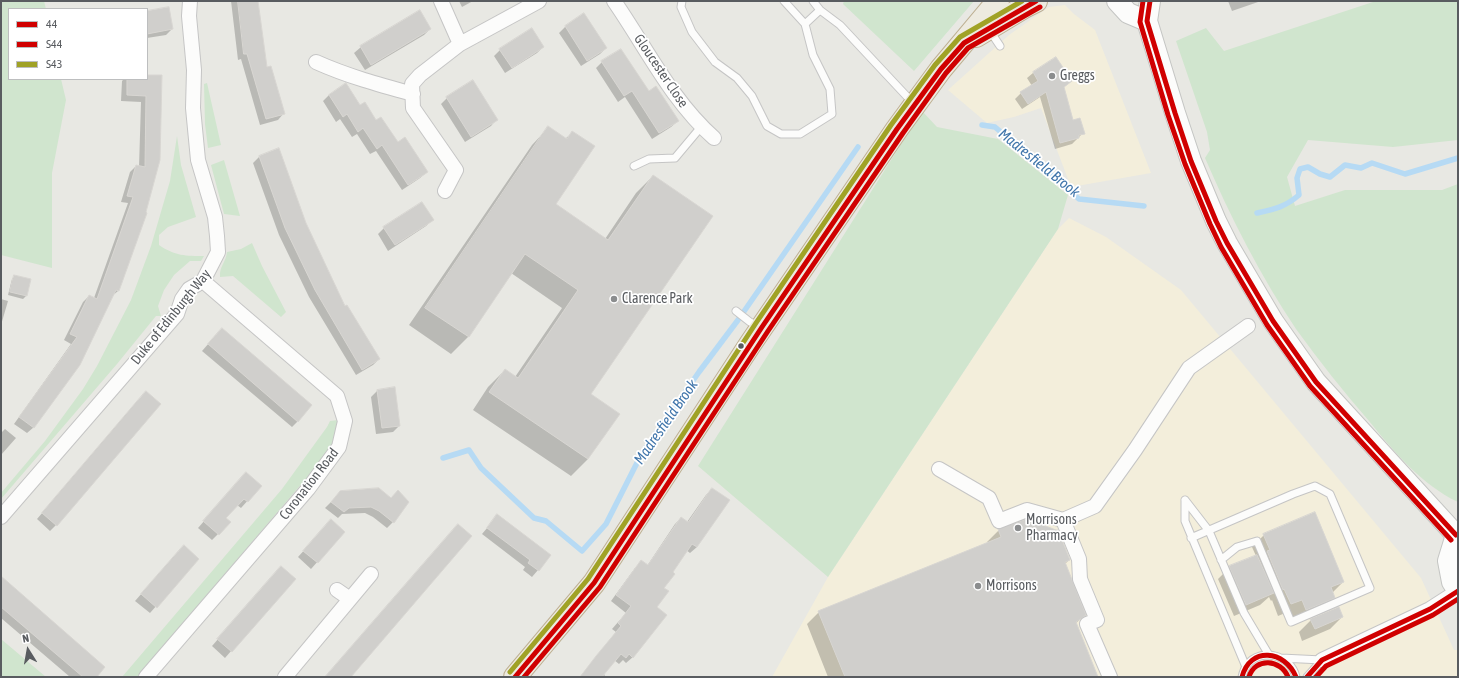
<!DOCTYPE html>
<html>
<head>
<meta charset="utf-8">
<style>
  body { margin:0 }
  #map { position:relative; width:1459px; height:678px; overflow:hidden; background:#e8e8e3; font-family:"Asap Condensed",sans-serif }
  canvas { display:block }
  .frame { position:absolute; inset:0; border:2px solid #595c60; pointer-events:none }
  .legend { position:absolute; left:8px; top:8px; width:140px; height:72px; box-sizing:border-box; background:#fff; border:1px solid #bdbebf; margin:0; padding:5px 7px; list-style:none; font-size:12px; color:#595c60 }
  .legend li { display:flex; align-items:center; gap:8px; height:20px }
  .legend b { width:20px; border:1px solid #bdbebf }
  .north { position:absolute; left:8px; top:630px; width:40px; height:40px; -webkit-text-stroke:3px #fff; paint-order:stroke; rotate:349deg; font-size:11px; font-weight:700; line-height:16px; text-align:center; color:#595c60 }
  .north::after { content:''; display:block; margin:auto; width:14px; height:18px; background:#595c60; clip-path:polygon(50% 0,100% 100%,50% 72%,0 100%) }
</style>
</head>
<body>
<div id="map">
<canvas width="1459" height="678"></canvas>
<div class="frame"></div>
<ul class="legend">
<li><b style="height:5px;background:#d00000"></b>44</li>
<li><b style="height:5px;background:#d00000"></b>S44</li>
<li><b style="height:5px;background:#a0a226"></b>S43</li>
</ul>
<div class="north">N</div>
</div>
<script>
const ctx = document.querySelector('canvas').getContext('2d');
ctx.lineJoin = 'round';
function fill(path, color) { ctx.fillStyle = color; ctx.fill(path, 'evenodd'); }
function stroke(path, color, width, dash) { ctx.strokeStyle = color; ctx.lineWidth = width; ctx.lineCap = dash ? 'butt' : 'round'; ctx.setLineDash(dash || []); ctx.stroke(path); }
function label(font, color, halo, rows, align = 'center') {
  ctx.font = font + ' "Asap Condensed",sans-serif'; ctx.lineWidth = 3.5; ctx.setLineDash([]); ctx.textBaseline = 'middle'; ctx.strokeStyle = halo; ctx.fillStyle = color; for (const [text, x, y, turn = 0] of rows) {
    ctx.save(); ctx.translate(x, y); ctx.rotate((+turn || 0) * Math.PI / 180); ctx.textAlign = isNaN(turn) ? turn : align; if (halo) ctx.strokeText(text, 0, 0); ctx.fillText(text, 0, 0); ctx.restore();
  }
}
const commercial = new Path2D(`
  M1065,5L1074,14L1095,30L1151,173L1071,187L1041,108L1014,117L987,123L948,90L1009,35L1049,7Z
  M1069,218L1106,237L1181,290L1421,578L1454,650H1458V677H772L828,577L1058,229Z`);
const green = new Path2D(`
  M1,1H44L46,9H9V79H61L66,100L52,173V268L1,255Z
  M844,1H974L914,71L843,4Z
  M1376,1H1458V140L1393,147L1308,140L1287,177L1295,206L1345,190H1442L1458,184V502C1422,485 1394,452 1369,421C1344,392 1319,361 1296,329C1261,277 1230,216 1205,158L1210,150L1207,132L1176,41L1206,28L1224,51Z
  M207,83L221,145L208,148L205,124L204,84Z
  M922,111L937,127L998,139L1068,195L1058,229L828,577L698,466Z
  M177,136L181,165L196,217L168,227L159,235V245C175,256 186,256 204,256L201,261H190L174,275L164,290L158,306L161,316H156L117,364L1,499V493L45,441L83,389L97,366L131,300L151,246L170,181Z
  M224,160L240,216L224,214L211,165Z
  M252,243L262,266L286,312L281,317L233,276L220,277C219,267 226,262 227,252L241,249Z
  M338,420L333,447L137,677H122L282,489L327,427L330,421Z
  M1,639L46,677H1Z`);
const shadow = new Path2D(`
  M231,1H257L266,68L284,113L278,120L260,125L241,59L238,60Z
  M459,1H473L462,7Z
  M1228,1H1261L1232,11Z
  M147,12L172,29L166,35L147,38Z
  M584,14L606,48L600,54L581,66L559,33L565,27Z
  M430,29L424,35L365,70L354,53L361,47Z
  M543,47L537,53L505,73L494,56L500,50Z
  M1056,58L1071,81L1063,88L1073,122L1083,133L1072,144L1055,149L1040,97L1022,109L1015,99L1021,93L1032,86L1027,78L1033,73Z
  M602,62L648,92L678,121L671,127L652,139L625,97L618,102L596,68Z
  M147,76H161L145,213L118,291L111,297L34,427L27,433L14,424L71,344L64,340L83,302L89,296L94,298L128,203L121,202L130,172L136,166L139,167L141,102L121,101L122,81L124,79H147Z
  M346,85L360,107L427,172L420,178L402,190L376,151L370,154L357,134L352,137L340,119L336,122L323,101L329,95Z
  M447,98L497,119L491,126L465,142L441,104Z
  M548,128L565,139L573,132L554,204L605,239L636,193L653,176L590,394L588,459L571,476L473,410L488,387L505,370L515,377L562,308L511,273L468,337L451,354L409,325L532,145Z
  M259,157L305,224L345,308L379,359L373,365L356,375L309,297L279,235L253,163Z
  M432,220L426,226L388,251L378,234L384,228Z
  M15,276L30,280L26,296L23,299L8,295L12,279Z
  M1,299L8,301L1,325Z
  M216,335L298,421L292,427L202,351Z
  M377,391L399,426L393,432L376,434L371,397Z
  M140,398L56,525L50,531L37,519Z
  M5,429L16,438L1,455V433Z
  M240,480L261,486L241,508L237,505L225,518L218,534L212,540L198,528Z
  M379,489L393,522L387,528L373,517L365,513L342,514L338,518L325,508L341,492Z
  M712,489L697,547L690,553L686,550L663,588L655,608L633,657L626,663L623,660L619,664L614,660L604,673L605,677H580L616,632L612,629L626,613L611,601L635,568L647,566L675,524L681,518L687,522L706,495Z
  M498,515L550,556L532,577L523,570L525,567L482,534Z
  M325,527L344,532L311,569L298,557Z
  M999,530L1069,560L1065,564L1085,615L1075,624L1097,677H828L807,624L819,612L987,544V542Z
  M1264,535L1343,582L1332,593L1334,597L1322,610L1294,621L1290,611L1278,616L1272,600L1271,601L1269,597L1260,605L1234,616L1218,579L1230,567L1256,556L1252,547Z
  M178,552L198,559L150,613L135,601Z
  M275,574L294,579L225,658L212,646Z
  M1,577L95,677H70L1,618Z
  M1342,617L1330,629L1302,641L1299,632L1311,620Z`);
const stream = new Path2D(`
  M982,125L995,127L1079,199L1144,206
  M1257,213C1275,209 1285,207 1299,195L1297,178L1300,169L1308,167L1320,174L1330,177L1345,165L1361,168L1372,163L1405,174L1458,158
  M443,458L469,450L481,468L534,518L546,521L582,551L606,524L641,455L699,372L738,320L858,147`);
const building = new Path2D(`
  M238,1H258L267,67L271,66L285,114L266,119L247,54H244Z
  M169,7L173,29L147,34V11Z
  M420,10L431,29L371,65L360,46Z
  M584,13L607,48L587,61L565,26Z
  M532,28L544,47L512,68L499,49Z
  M621,49L649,91L656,86L679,121L659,133L632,91L624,96L601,61Z
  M1056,57L1072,81L1064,87L1073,120L1080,118L1085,134L1079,135V138L1060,143L1046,92L1028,104L1020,92L1038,81L1033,72Z
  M147,75H162L160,160L146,212L147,213L119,291L116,290L80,365L34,428L19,417L77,337L70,334L89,295L97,299L133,197L127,196L136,165L145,167L146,96L127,95V79H147Z
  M473,80L498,120L471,137L446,97Z
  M346,83L360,105L365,102L376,120L381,117L398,142L405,137L428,172L408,185L382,145L377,149L363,128L358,132L347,114L343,117L329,95Z
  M548,126L567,139L572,131L595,146L556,204L608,240L653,175L713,216L591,394L620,414L588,459L489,392L505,369L518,378L578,290L525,254L469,337L425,308Z
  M279,148L306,223L345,306L347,305L380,359L362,370L315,290L285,228L259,156Z
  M422,202L434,220L395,245L383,227Z
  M14,275L31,279L27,296L10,292Z
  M222,328L312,405L298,422L208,344Z
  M395,387L400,426L382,428L377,390Z
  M146,391L161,404L57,526L42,513Z
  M246,472L262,486L248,502L244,499L226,518L231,522L219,535L203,521Z
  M379,488L391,498L398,490L409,502L394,523L379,511L371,507L349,508L344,512L331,502L340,491Z
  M712,488L730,500L697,547L692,544L673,572L675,574L664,588L669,591L657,607L667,615L633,658L629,654L626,658L621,654L602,677H580L596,656L621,626L618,623L631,606L616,595L641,560L648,565L681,517L688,522Z
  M1315,512L1344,582L1331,587L1335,598L1306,610L1302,600L1291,604L1284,589L1283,590L1267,551L1270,550L1263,534Z
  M497,514L551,555L539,571L528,563L530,560L487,528Z
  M331,519L345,532L318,563L303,551Z
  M1027,519L1056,530H1058L1070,560L1065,562L1086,615L1076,622L1098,677H845L818,611L1001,537L998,529Z
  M458,524L472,536L351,677H325Z
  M184,545L199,559L157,608L141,594Z
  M1257,555L1274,593L1246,605L1229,566Z
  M281,566L296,579L232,652L217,639Z
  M1,576L105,667L97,677H83L1,607Z
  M1339,607L1343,617L1315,629L1310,619Z`);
const lane = new Path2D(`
  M682,1L681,7L692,32L715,62L737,78L752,96L767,126L781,134H800L832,114L830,89L813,55L805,24L784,1
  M813,1L820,10
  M805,24L820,10L840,25L913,103
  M990,31L1000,46
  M634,166L649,159L675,158L701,127
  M736,311L750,322L759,326
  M1185,500V521L1246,667
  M1185,500L1209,531L1244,613L1269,655
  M1191,538L1293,494L1315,486L1330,494L1370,588L1291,622L1257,541L1237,547L1221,560
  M1281,658L1322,660
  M1242,677C1243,673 1244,669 1247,665C1261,647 1291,655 1296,677
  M1307,677L1322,660`);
const street = new Path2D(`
  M441,1L460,44
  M614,1C646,47 671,100 714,138
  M316,62C347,76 380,85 413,94
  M445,191L456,170L413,108L412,84L420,75L460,44L539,1
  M939,469L989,498L999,521L1027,510L1063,520L1095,506L1135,450L1189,368L1248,326
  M1,517L177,314L182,299L189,289L203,281L218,252L217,236L215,217L198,160L193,108L194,70L189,16L190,1
  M1063,520L1079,559L1080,579L1097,620L1087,624L1110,677
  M337,590L350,599
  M1322,660L1430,609L1458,591
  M146,677L308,489L339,447L345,421L337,396L203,281
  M285,677L371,574`);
const secondary = new Path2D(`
  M1117,1L1128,13L1147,21
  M1150,1L1147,21L1175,113L1191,161L1216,221L1227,243L1273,321L1316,382L1456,535
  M1458,534L1456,535L1448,561L1452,582L1458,591`);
const highway = new Path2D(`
  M976,36L1024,7L1036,1
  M515,677L594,583L751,343L897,129L941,69L998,1`);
const bus1 = new Path2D(`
  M1150,1L1147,21L1175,113L1191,161L1216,221L1227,243L1273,321L1316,382L1456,535
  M515,677L594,583L762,327L897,129L941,69L964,43L1036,1
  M1242,677C1250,646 1285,650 1296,677
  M1307,677L1322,660L1430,609L1458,591`);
const bus2 = new Path2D(`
  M1143,1L1140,22L1168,115L1185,164L1210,224L1221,247L1267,325L1310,386L1451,540
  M524,677L600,587L768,331L903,133L946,73L968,48L1040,7
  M1249,677C1255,657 1281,659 1288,677
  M1316,677L1326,666L1433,615L1458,599`);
const bus3 = new Path2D(`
  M510,672L588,579L756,323L891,125L935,65L960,37L1022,1`);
const markers = [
  [1052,76,4,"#8b8d8e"],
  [614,299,4,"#8b8d8e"],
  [741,346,3.5,"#595c60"],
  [1018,528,4,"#8b8d8e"],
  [978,586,4,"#8b8d8e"]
];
const streetNames = [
  ["Gloucester Close",661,71,56],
  ["Duke of Edinburgh Way",171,317,-51],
  ["Coronation Road",309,484,-52]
];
const poiNames = [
  ["Greggs",1060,76],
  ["Clarence Park",622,299],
  ["Morrisons",1026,520],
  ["Pharmacy",1026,536],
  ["Morrisons",986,586]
];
const waterNames = [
  ["Madresfield Brook",1039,163,39],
  ["Madresfield Brook",666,422,-55]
];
fill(commercial, '#f3eedb');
fill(green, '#d0e5ce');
fill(shadow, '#0003');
stroke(stream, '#b6daf4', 5.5);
fill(building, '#d0cfcc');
stroke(building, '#d8d6d2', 1);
stroke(lane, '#c5c5c5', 9);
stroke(street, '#c5c5c5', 16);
stroke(secondary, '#c4c5c3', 22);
stroke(highway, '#beb093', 24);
stroke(lane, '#fcfcfb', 7);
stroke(street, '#fcfcfb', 14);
stroke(secondary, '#fcfcfb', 20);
stroke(highway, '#edeae0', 22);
stroke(bus1, '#d00000', 5);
stroke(bus2, '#d00000', 5);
stroke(bus3, '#a0a226', 5);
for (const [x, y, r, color] of markers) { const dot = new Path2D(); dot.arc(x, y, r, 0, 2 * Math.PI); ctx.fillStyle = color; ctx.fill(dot); stroke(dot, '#fff', 1.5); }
label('14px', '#595c60', '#fff', streetNames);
label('14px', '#595c60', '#fff', poiNames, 'left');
label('italic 15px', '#4176ab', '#fff', waterNames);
</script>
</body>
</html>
